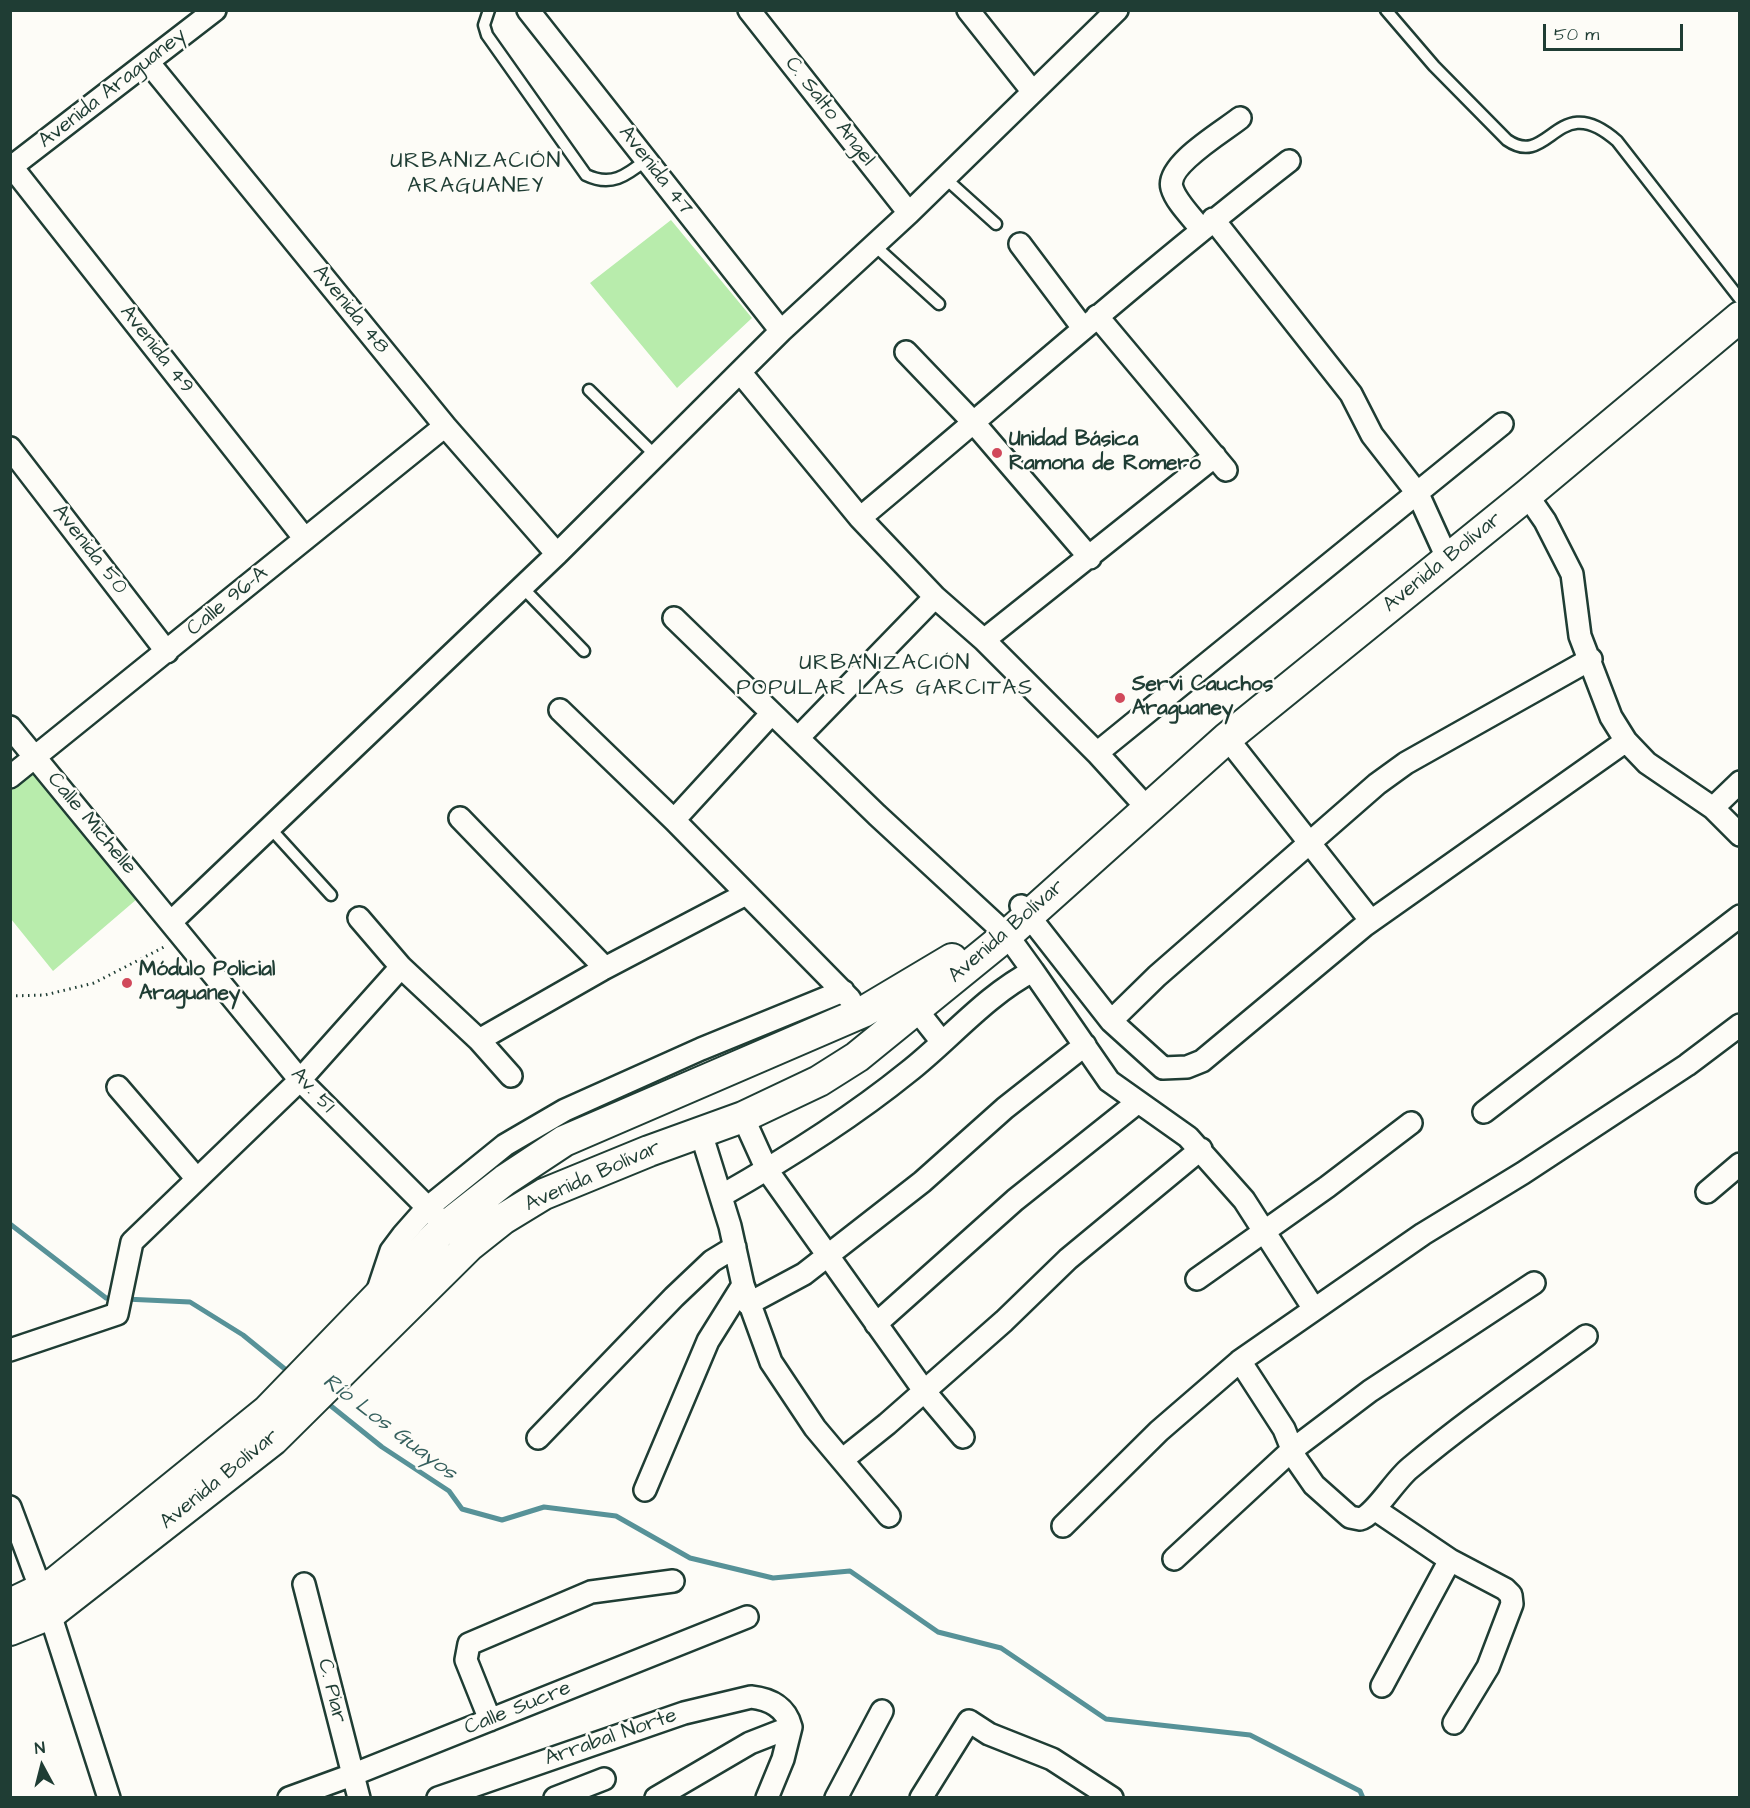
<!DOCTYPE html>
<html>
<head>
<meta charset="utf-8">
<style>
  body { margin:0 }
  #map { position:relative; width:1750px; height:1808px; overflow:hidden; background:#fdfcf7; font-family:"Architects Daughter",sans-serif }
  canvas { display:block }
  .frame { position:absolute; inset:0; border:12px solid #1f3d34; pointer-events:none }
  .north { position:absolute; left:12px; top:1736px; width:60px; height:60px; -webkit-text-stroke:4px #fdfcf7; paint-order:stroke; rotate:353deg; font-size:16px; font-weight:700; line-height:24px; text-align:center; color:#1f3d34 }
  .north::after { content:''; display:block; margin:auto; width:21px; height:27px; background:#1f3d34; clip-path:polygon(50% 0,100% 100%,50% 72%,0 100%) }
  .scale { position:absolute; left:1543px; top:24px; width:140px; height:27px; box-sizing:border-box; border:3px solid #1f3d34; border-top:0; padding-left:8px; font-size:18px; line-height:21px; white-space:nowrap; color:#1f3d34; -webkit-text-stroke:4px #fdfcf7; paint-order:stroke }
</style>
</head>
<body>
<div id="map">
<canvas width="1750" height="1808"></canvas>
<div class="frame"></div>
<div class="north">N</div>
<div class="scale">50 m</div>
</div>
<script>
const ctx = document.querySelector('canvas').getContext('2d');
ctx.lineJoin = 'round';
function fill(path, color) { ctx.fillStyle = color; ctx.fill(path, 'evenodd'); }
function stroke(path, color, width, dash) { ctx.strokeStyle = color; ctx.lineWidth = width; ctx.lineCap = dash ? 'butt' : 'round'; ctx.setLineDash(dash || []); ctx.stroke(path); }
function label(font, color, halo, rows, align = 'center') {
  ctx.font = font + ' "Architects Daughter",sans-serif'; ctx.lineWidth = 5; ctx.setLineDash([]); ctx.textBaseline = 'middle'; ctx.strokeStyle = halo; ctx.fillStyle = color; for (const [text, x, y, turn = 0] of rows) {
    ctx.save(); ctx.translate(x, y); ctx.rotate((+turn || 0) * Math.PI / 180); ctx.textAlign = isNaN(turn) ? turn : align; if (halo) ctx.strokeText(text, 0, 0); ctx.fillText(text, 0, 0); ctx.restore();
  }
}
const green = new Path2D(`
  M671,220L752,318L677,388L590,283Z
  M35,762L144,893L53,971L11,919L10,782Z`);
const stream = new Path2D(`
  M10,1224L106,1298H116
  M125,1299L190,1302L243,1335L291,1374
  M326,1402L382,1447L449,1491L462,1509L502,1520L544,1507L616,1516L690,1558L773,1578L850,1571L938,1632L1001,1648L1106,1719L1250,1735L1360,1791L1363,1798`);
const path = new Path2D(`
  M10,996L45,995L94,983L166,946`);
const service = new Path2D(`
  M489,10L484,25L487,35L586,175C611,187 626,176 646,160
  M1386,10L1434,66L1507,140C1550,170 1557,88 1617,141L1740,299
  M945,178L996,224
  M874,245L939,304
  M589,390L656,456
  M522,587L584,651
  M270,828L331,895`);
const minor = new Path2D(`
  M528,10L781,331
  M749,10L909,213
  M968,10L1033,92
  M148,62L445,426L557,554
  M12,167L305,539
  M10,168L215,10
  M1213,219L1351,394L1372,435L1418,494L1448,560
  M1201,229C1192,217 1176,202 1172,188C1165,165 1224,131 1240,118
  M1020,244L1083,328
  M1097,316L1226,470
  M906,352L974,423L1090,558
  M740,372L860,518L935,597L984,640L1097,753L1147,808
  M10,448L167,652
  M1527,495L1545,521L1572,574L1580,636L1611,717L1626,741L1647,763L1713,808L1740,835
  M860,518C1003,399 1142,275 1289,161
  M674,618L877,815L1007,935L1033,971
  M984,640L1215,456
  M560,710L674,820L850,999
  M10,727L300,1080L454,1234
  M799,737L935,597
  M1227,738L1371,921
  M1097,753L1502,424
  M10,777L445,426
  M1713,808L1740,782
  M460,818L605,968
  M674,820L772,713
  M1021,906L1111,1021L1163,1068L1187,1067L1202,1061L1364,926L1626,741
  M359,918L401,967L479,1040L511,1076
  M172,921L557,554L781,331L909,213L1117,10
  M916,1009L942,1042
  M1111,1021L1157,976L1377,784L1406,763L1591,659
  M479,1040L605,968L746,894
  M118,1087L197,1179
  M1484,1112L1740,916
  M743,1117L767,1170L925,1392L963,1437
  M701,1133L730,1226L743,1285L771,1362L815,1428L889,1516
  M1707,1192L1740,1164
  M721,1196C786,1159 850,1119 908,1072C949,1040 986,995 1033,971L1109,1081L1188,1137L1244,1200L1314,1309
  M1197,1279L1327,1187L1411,1123
  M377,1293L391,1251L403,1235L426,1209L505,1145L565,1110L701,1049L843,991
  M748,1304L804,1274L922,1182L1005,1108L1085,1045
  M876,1324L1015,1200L1138,1102
  M10,1350L117,1314L132,1242L300,1080L401,967
  M1240,1361L1284,1429L1296,1459L1314,1485L1350,1517L1360,1519C1375,1515 1394,1481 1410,1468C1466,1421 1527,1379 1586,1336
  M538,1438L674,1297L712,1261L735,1247
  M842,1460L887,1424L1004,1321L1068,1259L1201,1149
  M645,1490L708,1341L743,1285
  M10,1507L50,1614L109,1798
  M1376,1510L1450,1560L1382,1686
  M1063,1526L1159,1431L1240,1361L1423,1234L1523,1173L1687,1065L1740,1025
  M1174,1559L1292,1450L1370,1391L1534,1283
  M1450,1560L1505,1589L1511,1595L1512,1604L1488,1667L1454,1723
  M304,1584L359,1798
  M490,1720L466,1660L469,1644L591,1592L673,1581
  M289,1798L352,1775L747,1617
  M438,1798L684,1713L751,1697C770,1699 786,1707 791,1727L783,1759L767,1798
  M555,1798L604,1779
  M656,1798L750,1743L791,1727
  M836,1798L882,1711
  M921,1798L969,1721L989,1734L1052,1759L1112,1798`);
const secondary = new Path2D(`
  M10,1604L56,1582L267,1411L445,1227L505,1180L564,1141L863,1012L952,959
  M10,1630L50,1614L273,1440L469,1246L503,1219L544,1194L649,1151L743,1117L819,1081L857,1057L1007,935L1227,738L1527,495L1740,317`);
const markers = [
  [997,453,6,"#d1495b"],
  [1120,698,6,"#d1495b"],
  [127,983,6,"#d1495b"]
];
const streetNames = [
  ["Avenida Araguaney",113,89,-38],
  ["C. Salto Angel",829,112,52],
  ["Avenida 47",655,171,52],
  ["Avenida 48",350,310,51],
  ["Avenida 49",156,350,52],
  ["Avenida 50",89,550,52],
  ["Avenida Bolívar",1443,563,-39],
  ["Calle 96-A",228,602,-39],
  ["Calle Michelle",91,824,50],
  ["Avenida Bolívar",1007,932,-41],
  ["Av. 51",312,1091,47],
  ["Avenida Bolívar",593,1177,-24],
  ["Avenida Bolívar",220,1480,-39],
  ["C. Piar",331,1691,76],
  ["Calle Sucre",518,1709,-22],
  ["Arrabal Norte",611,1738,-19]
];
const poiNames = [
  ["Unidad Básica",1009,441],
  ["Ramona de Romero",1009,465],
  ["Servi Cauchos",1132,686],
  ["Araguaney",1132,710],
  ["Módulo Policial",139,971],
  ["Araguaney",139,995]
];
const neighbourhoodNames = [
  ["URBANIZACIÓN",476,162],
  ["ARAGUANEY",476,187],
  ["URBANIZACIÓN",885,664],
  ["POPULAR LAS GARCITAS",885,689]
];
const waterNames = [
  ["Río Los Guayos",389,1428,37]
];
fill(green, '#b8ecac');
stroke(stream, '#579298', 5);
stroke(service, '#1f3d34', 15);
stroke(minor, '#1f3d34', 26);
stroke(secondary, '#1f3d34', 34);
stroke(path, '#1f3d34', 3, [1.5, 4.5]);
stroke(service, '#fdfcf7', 10);
stroke(minor, '#fdfcf7', 21);
stroke(secondary, '#fdfcf7', 30);
for (const [x, y, r, color] of markers) { const dot = new Path2D(); dot.arc(x, y, r, 0, 2 * Math.PI); ctx.fillStyle = color; ctx.fill(dot); stroke(dot, '#fdfcf7', 2); }
label('21px', '#1f3d34', '#fdfcf7', streetNames);
label('bold 21px', '#1f3d34', '#fdfcf7', poiNames, 'left');
ctx.letterSpacing = '1.5px';
label('22px', '#1f3d34', '#fdfcf7', neighbourhoodNames);
ctx.letterSpacing = '0px';
label('italic 22px', '#36605e', '#fdfcf7', waterNames);
</script>
</body>
</html>
